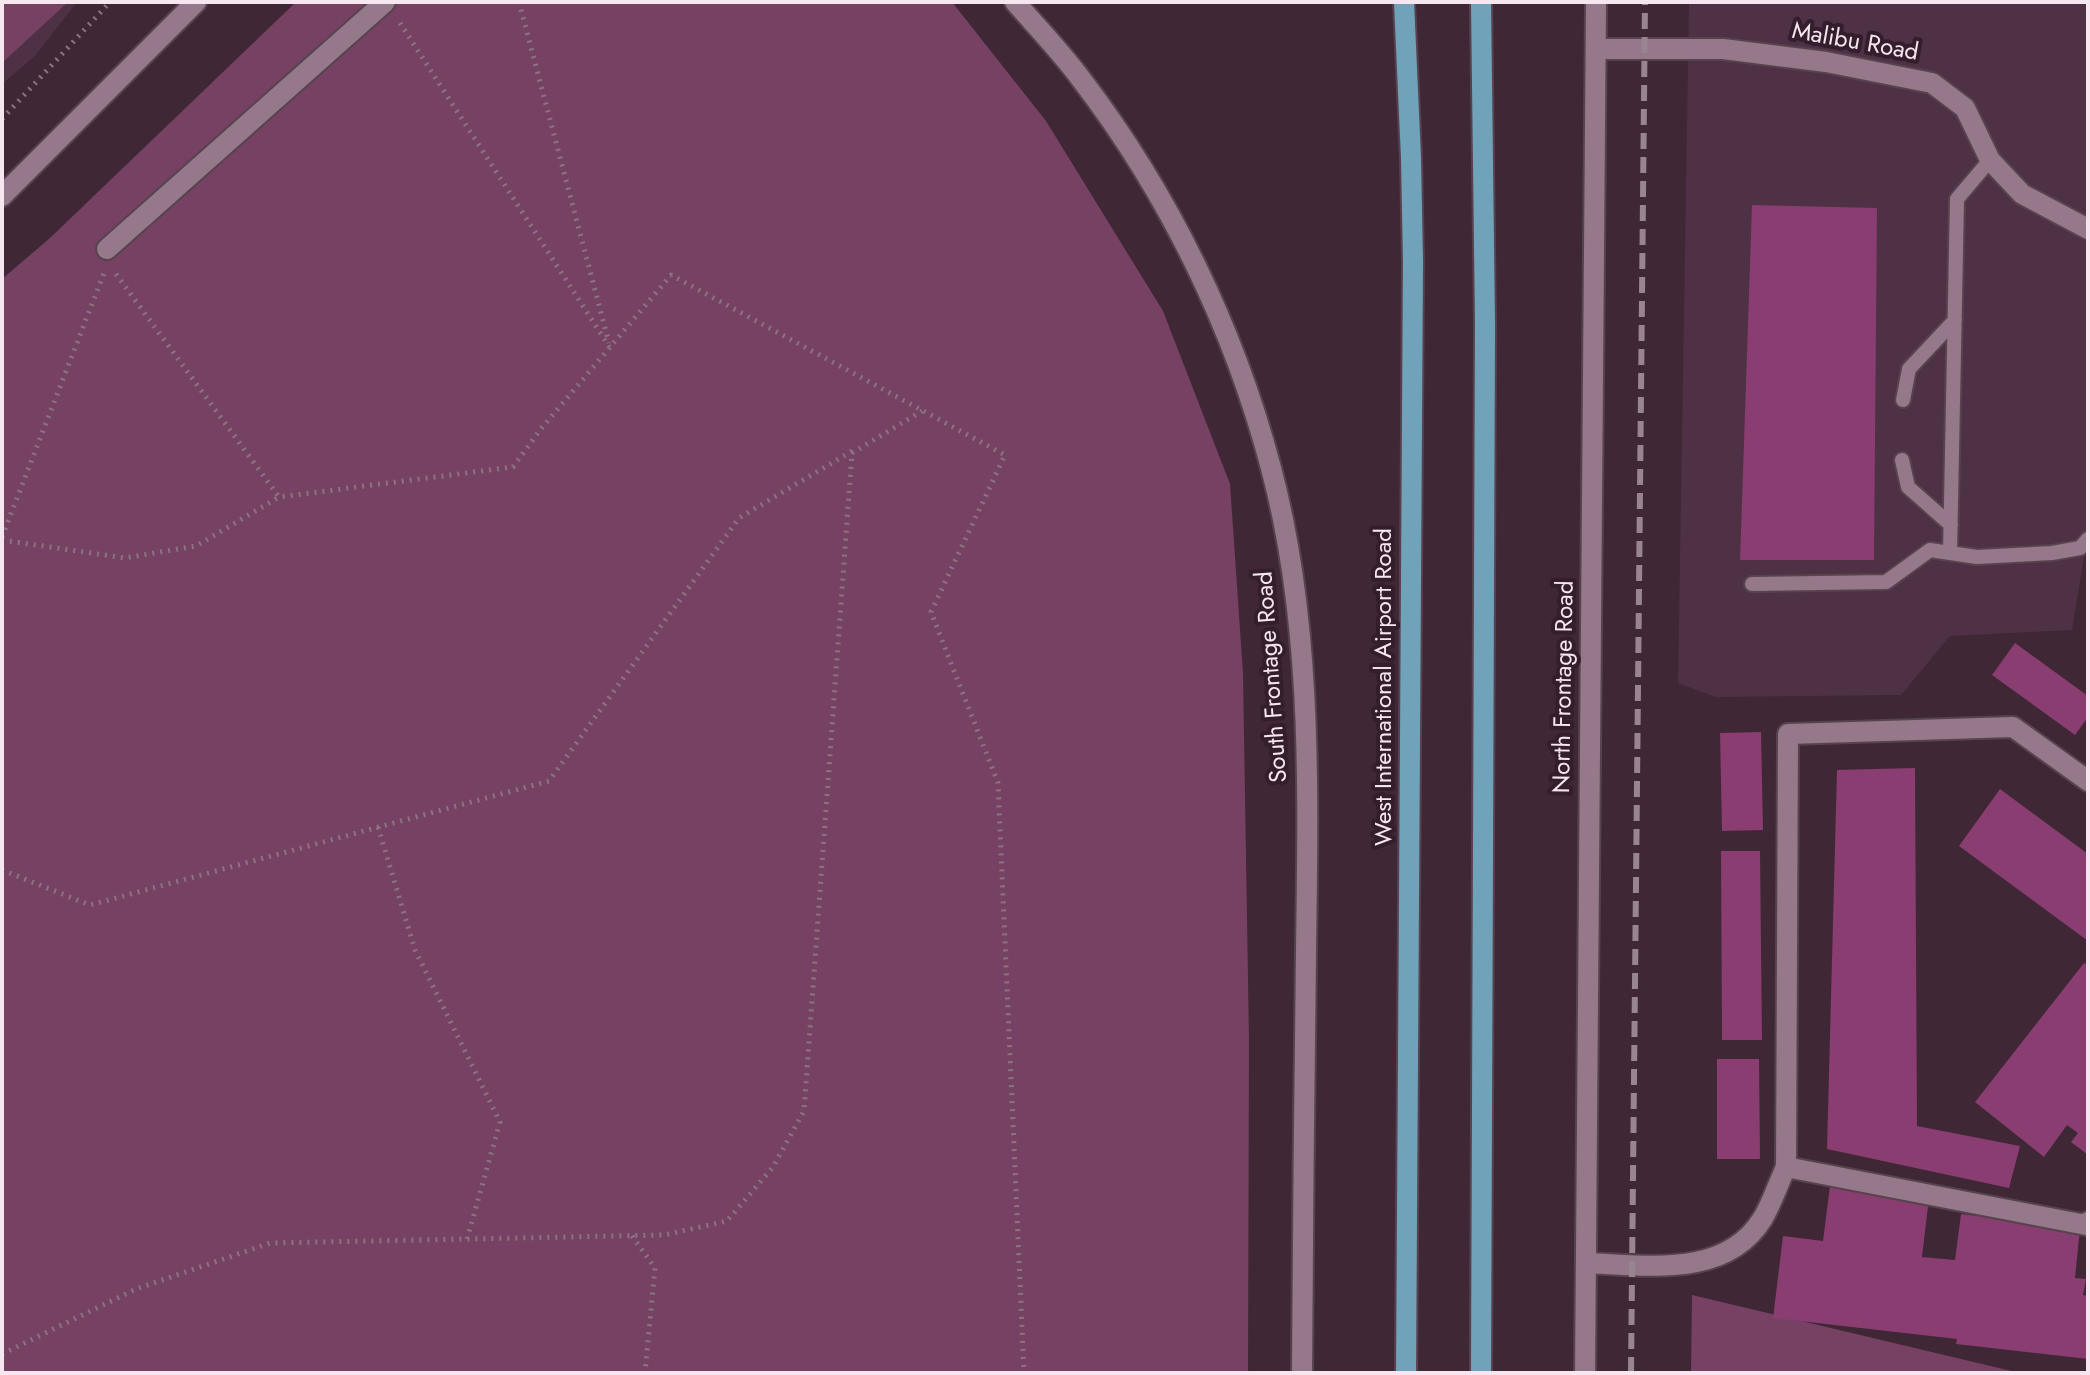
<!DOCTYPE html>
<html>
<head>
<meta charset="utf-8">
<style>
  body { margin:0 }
  #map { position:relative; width:2090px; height:1375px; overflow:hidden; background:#3f2736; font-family:Jost,sans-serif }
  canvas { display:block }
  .frame { position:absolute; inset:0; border:4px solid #f6e6ef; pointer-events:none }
</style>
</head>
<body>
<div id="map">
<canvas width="2090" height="1375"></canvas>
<div class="frame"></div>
</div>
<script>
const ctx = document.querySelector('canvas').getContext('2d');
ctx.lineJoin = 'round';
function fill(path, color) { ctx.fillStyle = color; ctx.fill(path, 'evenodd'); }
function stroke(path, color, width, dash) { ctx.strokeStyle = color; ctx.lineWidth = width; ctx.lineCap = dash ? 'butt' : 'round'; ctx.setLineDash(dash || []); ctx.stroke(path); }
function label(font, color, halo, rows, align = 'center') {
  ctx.font = font + ' Jost,sans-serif'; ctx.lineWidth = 8; ctx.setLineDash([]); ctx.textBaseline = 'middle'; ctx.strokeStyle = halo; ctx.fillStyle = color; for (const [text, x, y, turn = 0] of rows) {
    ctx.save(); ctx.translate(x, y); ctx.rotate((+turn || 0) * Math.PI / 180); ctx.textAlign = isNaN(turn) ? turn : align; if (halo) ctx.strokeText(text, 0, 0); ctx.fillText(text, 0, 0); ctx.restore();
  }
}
const built = new Path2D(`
  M2,2H77L35,56L2,84Z
  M1689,2H2088V533L2072,630L1950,636L1901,695L1715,697L1678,683Z`);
const green = new Path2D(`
  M2,2H68L2,63Z
  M296,2H952L1046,121L1163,311L1230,484L1243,673L1249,1041L1248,1373H2V279L50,238Z
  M1692,1295L2020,1373H1691Z`);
const building = new Path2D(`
  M1752,205L1877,208L1874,560H1740Z
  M2015,643L2088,696V717L2075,735L1992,675Z
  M1761,732L1763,830L1722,831L1720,733Z
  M1915,768L1917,1126L2020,1146L2009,1188L1827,1149L1837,770Z
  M2000,789L2088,854V941L1959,846Z
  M1721,851H1760L1762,1040H1722Z
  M2084,963L2088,966V1155L2071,1142L2078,1133L2067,1125L2044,1157L1975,1102Z
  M1717,1059H1759L1760,1159H1717Z
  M1830,1186L1929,1198L1922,1257L1955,1260L1961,1214L2080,1228L2075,1278L2086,1279L2083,1295L2088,1296V1359L1956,1344L1957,1339L1773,1318L1783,1236L1823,1241Z`);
const path = new Path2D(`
  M519,2L609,343
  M400,23L610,348
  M2,119L110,2
  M116,274L279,497L513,467L540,430L671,275L1005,455L931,612L998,783L1024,1373
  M2,537L104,273
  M2,540L125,558L196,546L279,497
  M378,827L415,950L500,1122L467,1239
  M2,870L90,905L549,781L739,518L852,451
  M632,1236L655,1268L645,1373
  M2,1354L136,1289L270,1243L664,1235L727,1221L773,1167L804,1111L852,453L922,411`);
const lane = new Path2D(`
  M1903,400L1909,369L1955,320
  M1902,460L1908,487L1951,525
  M1950,553L1957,199L1990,160
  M1752,584L1886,582L1930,550L1977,557L2052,553L2080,548L2088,539`);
const street = new Path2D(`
  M1015,2C1037,27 1061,52 1081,79C1169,194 1234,328 1271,468C1313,625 1308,791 1306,952C1304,1092 1303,1233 1302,1373
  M1597,49H1723L1826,62L1932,83L1965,108L1990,160L2022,194L2088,229
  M107,249L385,2
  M1786,1167L2086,1225L2088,1222
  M1586,1263C1646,1265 1726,1279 1763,1218C1772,1203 1778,1184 1786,1167L1788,734L2013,727L2088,781
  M1585,1373L1596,2`);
const secondary = new Path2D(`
  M2,196L196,2`);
const primary = new Path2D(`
  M1404,2L1411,158L1413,262L1406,1373
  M1481,2L1485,325L1481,1373`);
const rail = new Path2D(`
  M1631,1373L1645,2`);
const streetNames = [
  ["Malibu Road",1855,43,10],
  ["South Frontage Road",1273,677,-94],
  ["West International Airport Road",1385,687,-90],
  ["North Frontage Road",1565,687,-89]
];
fill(built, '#4e3144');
fill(green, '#774164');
fill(building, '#893d70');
stroke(lane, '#57434f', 18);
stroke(street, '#57434f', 24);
stroke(secondary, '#57434f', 24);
stroke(primary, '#57434f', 24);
stroke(path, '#897480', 5, [2, 6]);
stroke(lane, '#957889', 14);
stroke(street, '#957889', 20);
stroke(secondary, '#957889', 20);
stroke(primary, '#70a3ba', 20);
stroke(rail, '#998591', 6, [16, 8]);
label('24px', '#f6e6ef', '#341d2c', streetNames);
</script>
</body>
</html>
